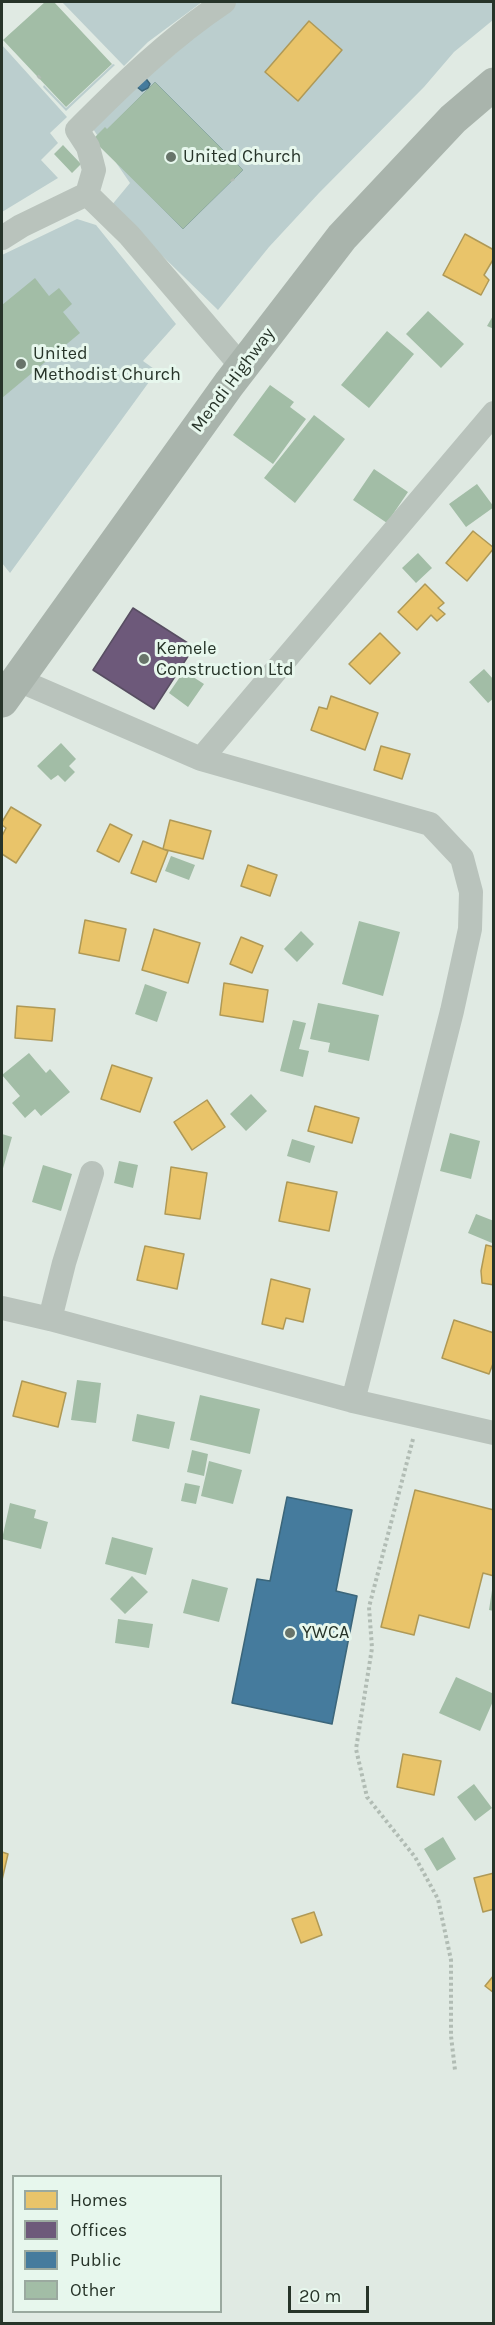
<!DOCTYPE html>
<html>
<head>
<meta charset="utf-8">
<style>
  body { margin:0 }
  #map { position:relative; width:495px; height:2325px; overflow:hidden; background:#e0eae3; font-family:Karla,sans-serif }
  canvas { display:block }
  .frame { position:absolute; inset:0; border:3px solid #273429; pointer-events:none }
  .legend { position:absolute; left:12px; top:2175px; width:210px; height:138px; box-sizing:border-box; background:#e7f7ed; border:2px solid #9aa99f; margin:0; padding:8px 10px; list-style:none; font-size:18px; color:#273429 }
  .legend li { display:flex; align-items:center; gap:12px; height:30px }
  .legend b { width:30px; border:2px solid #9aa99f }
  .scale { position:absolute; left:288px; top:2286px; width:81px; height:27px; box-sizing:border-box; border:3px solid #273429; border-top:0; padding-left:8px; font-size:18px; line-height:21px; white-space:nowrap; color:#273429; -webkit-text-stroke:4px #e7f7ed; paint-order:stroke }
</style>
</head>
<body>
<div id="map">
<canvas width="495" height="2325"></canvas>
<div class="frame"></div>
<ul class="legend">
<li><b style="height:16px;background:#e9c46a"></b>Homes</li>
<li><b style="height:16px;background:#6d597a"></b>Offices</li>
<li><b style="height:16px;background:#457b9d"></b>Public</li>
<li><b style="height:16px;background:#a2bda6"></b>Other</li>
</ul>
<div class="scale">20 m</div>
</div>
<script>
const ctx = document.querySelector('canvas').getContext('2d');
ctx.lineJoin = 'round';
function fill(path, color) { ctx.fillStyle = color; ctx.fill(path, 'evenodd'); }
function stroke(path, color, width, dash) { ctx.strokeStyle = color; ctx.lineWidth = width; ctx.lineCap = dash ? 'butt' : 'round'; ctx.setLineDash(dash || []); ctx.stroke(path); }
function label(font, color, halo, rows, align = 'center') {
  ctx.font = font + ' Karla,sans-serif'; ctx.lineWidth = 6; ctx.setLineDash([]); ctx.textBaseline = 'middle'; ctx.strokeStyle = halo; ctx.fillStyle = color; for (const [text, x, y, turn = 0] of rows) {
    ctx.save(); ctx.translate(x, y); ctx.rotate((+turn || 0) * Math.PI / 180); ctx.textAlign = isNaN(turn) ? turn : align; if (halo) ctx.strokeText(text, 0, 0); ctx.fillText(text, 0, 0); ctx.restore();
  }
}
const green = new Path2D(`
  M62,2H202L148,42L124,66Z
  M235,2H493V20L454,52L424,87L319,193L269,247L218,310L111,206L130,183L91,126Z
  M2,45L67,117L50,133L58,143L41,160L58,178L2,212Z
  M113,64L115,65L66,111L43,87L44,85L66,108Z
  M77,219L96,225L176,324L143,361L157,371L10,573L2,563V255Z`);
const homes = new Path2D(`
  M309,21L342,50L298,101L265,72Z
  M465,234L494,250V258L484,275L489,280L481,295L443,275Z
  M473,531L494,548L467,581L446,563Z
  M425,584L444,603L438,608L445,614L437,621L431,615L417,630L398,612Z
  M380,633L400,653L370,684L349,664Z
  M331,696L378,713L365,750L311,730L319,707L327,709Z
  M381,746L410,754L402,779L374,770Z
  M11,807L41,825L16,863L2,854V836L6,828L2,825V822Z
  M170,820L211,831L203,859L163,849Z
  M110,824L132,835L119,862L97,851Z
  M143,841L168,851L156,882L131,873Z
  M248,865L277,875L270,896L241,886Z
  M85,920L126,929L119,961L79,953Z
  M154,929L200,943L188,983L142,970Z
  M241,937L263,946L252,973L230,964Z
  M224,983L268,990L263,1022L220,1015Z
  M17,1006L55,1009L52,1041L15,1038Z
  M112,1065L152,1078L140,1112L101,1099Z
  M207,1100L225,1127L192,1150L174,1122Z
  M315,1106L359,1118L352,1143L308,1131Z
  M171,1167L207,1173L200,1219L165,1214Z
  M287,1182L337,1192L329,1231L279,1221Z
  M486,1245L494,1247V1285L482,1283L481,1271Z
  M145,1246L184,1254L177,1289L137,1280Z
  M271,1279L310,1289L303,1322L286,1318L283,1329L262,1324Z
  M454,1320L494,1333V1361L489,1374L442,1358Z
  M22,1381L66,1393L58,1427L13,1416Z
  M415,1490L494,1510V1576L483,1573L469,1628L419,1615L414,1635L381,1627Z
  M403,1754L441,1761L434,1795L397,1787Z
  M2,1852L8,1854L2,1880Z
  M494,1873V1909L483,1912L474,1878Z
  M314,1912L322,1935L301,1943L292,1919Z
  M494,1975V1993L485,1986Z`);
const offices = new Path2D(`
  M133,608L194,647L154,709L93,670Z`);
const public = new Path2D(`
  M144,76L150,84L148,88L142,91L137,87Z
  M155,83L242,170L183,228L97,141Z
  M287,1497L352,1510L336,1591L357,1596L332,1724L232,1703L257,1579L270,1581Z`);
const building = new Path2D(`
  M45,2H54L112,64L66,107L3,40Z
  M155,82L243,170L183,229L96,143L94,138L105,127L107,129Z
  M63,145L81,164L72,173L54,154Z
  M35,278L49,296L59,288L72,304L63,312L80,333L2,398V305Z
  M428,311L464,344L441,368L406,334Z
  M494,314V329L487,326Z
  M387,331L414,354L369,408L341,385Z
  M270,385L294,402L290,407L306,419L273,464L233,435Z
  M314,415L345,439L295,503L264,478Z
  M374,469L408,492L387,523L353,500Z
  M477,484L494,507L466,527L449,504Z
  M418,553L432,568L416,583L402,568Z
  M484,669L494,680V698L488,703L469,682Z
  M184,671L204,684L188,707L169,693Z
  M61,743L76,759L69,766L75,772L65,782L58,775L51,780L37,766Z
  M171,856L195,865L189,880L165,871Z
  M359,921L400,932L383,996L342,984Z
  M301,931L314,944L297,962L284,949Z
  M145,984L167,992L157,1022L135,1014Z
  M318,1003L379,1015L369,1061L328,1052L330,1043L310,1039Z
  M293,1020L306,1023L299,1049L309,1051L303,1077L280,1071Z
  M29,1053L46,1073L50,1069L70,1092L41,1116L35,1109L25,1118L12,1103L20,1096L2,1075Z
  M251,1094L267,1111L246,1131L230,1114Z
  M450,1133L480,1141L471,1179L440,1171Z
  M2,1134L12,1137L2,1172Z
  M292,1139L315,1146L310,1163L287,1156Z
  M119,1161L138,1165L133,1188L114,1183Z
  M43,1165L72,1174L61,1211L32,1202Z
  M476,1214L494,1221L492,1243L468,1233Z
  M77,1380L101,1383L96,1423L71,1420Z
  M200,1395L260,1409L250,1454L190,1440Z
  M137,1414L175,1422L169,1449L132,1441Z
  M192,1450L208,1454L204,1476L187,1472Z
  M209,1461L242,1470L233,1504L201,1496Z
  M185,1483L200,1486L196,1504L181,1501Z
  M10,1503L36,1510L34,1518L48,1522L41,1549L2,1539Z
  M112,1537L153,1548L146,1575L105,1564Z
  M132,1576L148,1592L125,1614L110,1599Z
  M192,1579L228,1588L219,1622L183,1613Z
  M492,1590L494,1591V1611L489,1610Z
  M118,1619L153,1624L149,1648L115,1643Z
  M456,1677L494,1694V1699L480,1731L439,1713Z
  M474,1784L492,1808L475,1821L457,1797Z
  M443,1837L456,1859L437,1871L424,1849Z`);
const path = new Path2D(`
  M38,78L40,76
  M232,179L233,181
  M413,1439L369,1607L372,1648L356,1749L367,1797L415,1857L438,1899L451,1960V2036L455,2070`);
const minor = new Path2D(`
  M87,194L94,170L88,147L77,130C123,84 170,38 224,2
  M2,238L21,226L87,194L129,235L242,367
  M16,679L201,759L430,824L462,858L471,892L470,929L452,1011L353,1401
  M201,759L494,413
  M2,1308L50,1319L353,1401L494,1433
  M50,1319L64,1263L92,1173`);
const secondary = new Path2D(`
  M2,701L229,384L342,237L453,119L494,84`);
const markers = [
  [171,157,6,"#68746a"],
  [21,364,6,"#68746a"],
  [144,659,6,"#68746a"],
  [290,1633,6,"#68746a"]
];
const poiNames = [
  ["United Church",183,157],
  ["United",33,354],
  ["Methodist Church",33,375],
  ["Kemele",156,649],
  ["Construction Ltd",156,670],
  ["YWCA",302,1633]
];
const streetNames = [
  ["Mendi Highway",233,380,-53]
];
fill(green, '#bbcece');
fill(homes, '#e9c46a');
stroke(homes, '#af9956', 1.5);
fill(offices, '#6d597a');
stroke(offices, '#584e62', 1.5);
fill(public, '#457b9d');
stroke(public, '#3c667a', 1.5);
fill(building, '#a2bda6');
stroke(path, '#b1bcb4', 4, [3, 3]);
stroke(minor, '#b9c3bc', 24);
stroke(secondary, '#a9b4ac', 33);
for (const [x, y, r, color] of markers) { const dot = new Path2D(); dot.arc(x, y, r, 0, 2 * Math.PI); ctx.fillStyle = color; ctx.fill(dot); stroke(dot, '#e7f7ed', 2); }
label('18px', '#273429', '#e7f7ed', poiNames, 'left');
label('18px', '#273429', '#e7f7ed', streetNames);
</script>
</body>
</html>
